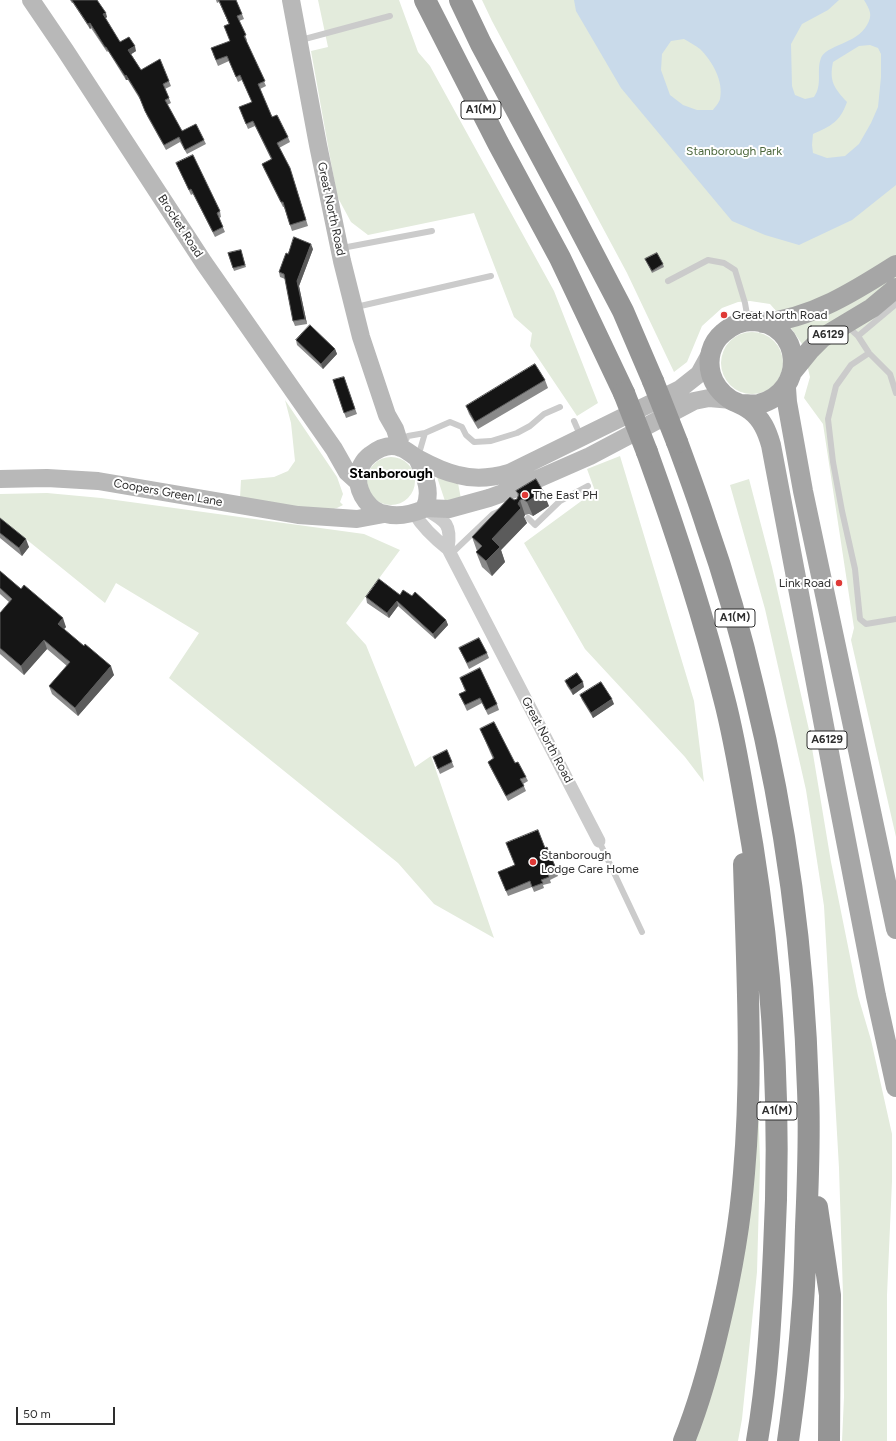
<!DOCTYPE html>
<html>
<head>
<meta charset="utf-8">
<style>
  body { margin:0 }
  #map { position:relative; width:896px; height:1441px; overflow:hidden; background:#fff; font-family:Figtree,sans-serif }
  canvas { display:block }
  .scale { position:absolute; left:16px; top:1407px; width:99px; height:18px; box-sizing:border-box; border:2px solid #2e2e2e; border-top:0; padding-left:5px; font-size:12px; line-height:14px; white-space:nowrap; color:#2e2e2e; -webkit-text-stroke:3px #fff; paint-order:stroke }
</style>
</head>
<body>
<div id="map">
<canvas width="896" height="1441"></canvas>
<div class="scale">50 m</div>
</div>
<script>
const ctx = document.querySelector('canvas').getContext('2d');
ctx.lineJoin = 'round';
function fill(path, color) { ctx.fillStyle = color; ctx.fill(path, 'evenodd'); }
function stroke(path, color, width, dash) { ctx.strokeStyle = color; ctx.lineWidth = width; ctx.lineCap = dash ? 'butt' : 'round'; ctx.setLineDash(dash || []); ctx.stroke(path); }
function label(font, color, halo, rows, align = 'center') {
  ctx.font = font + ' Figtree,sans-serif'; ctx.lineWidth = 4; ctx.setLineDash([]); ctx.textBaseline = 'middle'; ctx.strokeStyle = halo; ctx.fillStyle = color; for (const [text, x, y, turn = 0] of rows) {
    ctx.save(); ctx.translate(x, y); ctx.rotate((+turn || 0) * Math.PI / 180); ctx.textAlign = isNaN(turn) ? turn : align; if (halo) ctx.strokeText(text, 0, 0); ctx.fillText(text, 0, 0); ctx.restore();
  }
}
const green = new Path2D(`
  M318,0H399L418,52L430,66L554,291L598,403L577,416L530,346L532,333L514,317L474,213L368,235L351,222L337,196L311,51L328,47Z
  M482,0H896V837L851,640L854,628L823,424L804,398L810,377L802,344L791,328L770,304L750,301L738,302L722,308L702,326L687,362L674,372L627,273L492,21Z
  M721 363a31 31 0 1 1 62 0a31 31 0 1 1-62 0Z
  M285,400L337,477L343,494L340,502L343,505L337,508L326,511L240,498L241,480L274,477L288,471L295,461L291,423Z
  M620,456L694,701L704,782L685,757L585,649L524,543L595,491L587,469Z
  M367 481a24 24 0 1 1 48 0a24 24 0 1 1-48 0Z
  M437,477L458,483L461,499L445,501Z
  M749,479L772,567L809,730L831,862L858,996L871,1040L892,1134V1181L887,1295V1441H842L844,1397L843,1295L839,1168L824,906L806,790L765,609L730,485Z
  M47,493L101,498L364,534L400,550L346,623L366,645L415,767L431,756L494,938L434,904L398,863L169,678L199,633L116,583L105,603L0,518V494Z
  M757,1065L760,1164L757,1272L742,1419L738,1441H692Z`);
const water = new Path2D(`
  M574,0H839L828,10L802,24L791,44L792,86L795,95L805,99L814,97C823,84 816,71 821,58C826,45 857,44 867,25C873,15 870,10 864,0H896V185L852,220L799,245L765,235L732,221L621,88L576,11ZM684,39C689,42 695,45 700,49C712,61 724,81 720,99C719,103 715,107 713,110H697L683,105L670,95L661,70L662,54L671,41ZM870,45L878,48L881,54V77L878,107L871,123L859,144L845,156L827,158L813,153L812,145L813,134C831,126 840,122 847,102C834,88 829,81 833,62L859,46Z`);
const lane = new Path2D(`
  M301,40L390,16
  M342,248L432,231
  M668,281L708,260L724,263L735,270L745,303L748,320
  M356,307L491,276
  M847,326L858,336L869,353L890,374L896,393
  M858,336L896,304
  M869,353L851,365L836,386L828,419L833,462L842,511L855,569L860,619L866,624L896,619
  M574,421L581,437
  M404,443L408,436L425,433L450,422L462,427L466,435L474,442L491,441L517,433L530,426L544,414L560,407
  M418,457L425,433
  M528,518L535,525L560,501L588,486
  M451,554L493,514L500,511
  M599,841L642,932`);
const street = new Path2D(`
  M425,509C446,521 452,524 448,549
  M414,513C423,528 435,539 448,549L599,841`);
const secondary = new Path2D(`
  M31,0L65,50L204,263L334,449L347,472L358,482
  M291,0L318,145L342,261L361,337L387,415L395,429L401,448
  M417,458C424,474 433,492 424,509C412,514 398,517 386,514C370,512 358,494 358,478C358,470 363,460 370,455C379,448 390,443 401,448C407,450 413,456 419,459C432,466 444,472 458,475C476,480 492,478 509,473L680,389L699,374L710,354
  M0,479L47,478L98,481L298,515L357,519L384,514
  M425,508L449,509L489,498L517,488L590,456L694,401L709,398L732,400`);
const primary = new Path2D(`
  M763,323C813,318 855,291 896,265
  M793,371L810,350L822,338L872,308L896,288
  M786,388L787,402L803,491L896,929
  M741,404C747,404 754,405 759,404C808,391 802,323 753,321C742,321 732,325 723,333C711,343 707,359 711,374C714,385 722,394 731,400C737,403 744,405 750,410C762,419 767,431 771,445L835,784L876,996L896,1087`);
const highway = new Path2D(`
  M425,0L498,143L560,258L624,393
  M460,0L481,44L567,204L623,311L653,381
  M677,442C687,469 697,496 706,524C725,578 741,634 754,690C786,820 804,956 808,1090C810,1136 808,1182 806,1227C805,1256 805,1285 802,1314C799,1357 794,1399 788,1441
  M647,452C676,532 703,615 724,698C733,732 739,767 745,802C772,950 782,1099 774,1250C771,1314 768,1378 757,1441
  M817,1207L830,1295L829,1441
  M684,1441C699,1404 710,1364 719,1325C731,1275 740,1224 744,1173C753,1070 747,967 744,864`);
const highwayBridge = new Path2D(`
  M653,381L677,442
  M624,393L647,452`);
const wall = new Path2D(`
  M70,0H97L107,17L105,19L120,42L136,51L131,54L141,70L169,81L171,86L165,89L171,103L167,105L182,131L204,140L206,144L187,154L180,142L166,150L147,116L141,101L128,80H126L108,51L107,52L91,28L90,29L73,3H72Z
  M216,0H236L242,14L244,19L239,21L247,40L246,41L266,86L260,89L272,117L288,137L290,142L279,148L292,174L308,226L292,231L284,207H283L264,169L262,164L271,159L255,126L248,129L241,112L252,102L242,80L238,82L229,61L218,66L213,54L230,41L229,24L219,2L217,3Z
  M176,163L220,211L221,217L219,218L225,232L215,237L193,194L191,195Z
  M313,249L299,286L307,324L295,326L293,321L285,279L280,277L279,272L288,254Z
  M241,250L246,267L234,271L228,253Z
  M645,259L663,264L664,267L652,273Z
  M296,340L335,349L337,354L323,369L297,345Z
  M344,377L357,414L346,418L333,380Z
  M545,380L548,388L478,429L469,414L466,406Z
  M516,491L549,506L533,516L529,514L525,515L524,517L527,523L501,550L505,562L492,576L482,567L476,552L477,551L472,537L514,500L517,499L518,496Z
  M0,518L29,547L22,556L0,538Z
  M0,571L66,627L64,629L114,675L78,716L52,694L49,686L67,666L47,649L24,675L0,654V613L9,602L0,594Z
  M400,595L412,596L446,620L448,625L435,639L398,606L389,618L367,603L366,597Z
  M459,648L487,653L489,658L469,669Z
  M460,678L497,704L499,710L488,715L482,703L467,711L459,694L465,691Z
  M565,681L584,687L573,695L567,686Z
  M580,695L614,704L593,718L582,700Z
  M480,729L515,763L526,777L528,781L523,784L526,791L508,801L490,767L488,762L493,759Z
  M433,757L452,762L454,767L440,774Z
  M547,847L558,876L550,880L551,883L543,885L544,888L534,892L532,887L508,896L498,872L514,865Z`);
const shadedWall = new Path2D(`
  M106,13L107,17L104,19L103,14Z
  M90,23L91,28L90,29L88,24Z
  M135,46L136,51L130,55L128,50Z
  M126,75L128,80H126L125,76Z
  M311,244L313,249L299,286L307,324L305,319L297,281Z
  M335,349L337,354L323,369L321,364Z
  M543,491L549,506L533,516L527,502Z
  M520,500L525,515L524,517L527,523L501,550L505,562L492,576L486,561L492,539L518,504Z
  M26,539L29,547L22,556L19,548Z
  M397,601L398,606L389,618L387,613Z
  M63,618L66,627L61,632L58,624Z
  M446,620L448,625L435,639L433,634Z
  M44,640L47,649L24,675L21,666Z
  M111,666L114,675L78,716L75,708Z
  M583,682L584,687L573,695L571,690Z
  M612,699L614,704L593,718L591,713Z`);
const building = new Path2D(`
  M72,0H97L106,13L103,14L120,42L129,37L135,46L128,50L141,70L160,59L169,81L163,84L169,98L165,100L182,131L196,124L204,140L185,150L179,137L164,145L145,111L139,96L126,75L125,76L106,47H105L90,23L88,24Z
  M219,0H236L242,14L237,16L246,35L244,36L265,81L258,84L272,117L277,115L288,137L277,143L290,168L306,220L290,225L283,202H281L262,164L272,159L253,121L246,124L239,107L252,102L240,75L236,77L227,56L216,60L211,48L230,41L224,26L229,24Z
  M193,155L220,211L217,213L223,227L213,232L191,189L189,190L176,163Z
  M294,237L311,244L297,281L305,319L293,321L284,274L279,272L286,253L288,254Z
  M241,250L245,265L233,268L228,253Z
  M657,253L663,264L652,271L645,259Z
  M310,325L335,349L321,364L296,340Z
  M535,364L545,380L475,422L466,406Z
  M344,377L355,409L344,413L333,380Z
  M536,479L543,491L527,502L523,499L520,500L518,504L521,508L492,539L500,547L486,561L476,552L482,546L472,537L510,497L514,500L517,499L519,494L516,491Z
  M0,518L26,539L19,548L0,533Z
  M0,571L21,589L24,585L63,618L58,624L84,646L85,644L111,666L75,708L49,686L70,662L44,640L21,666L0,648V613L12,599L0,588Z
  M379,579L400,595L403,590L412,596L415,592L446,620L433,634L397,601L387,613L366,597Z
  M479,638L487,653L467,663L459,648Z
  M480,668L497,704L486,710L480,698L465,705L459,694L466,691L460,678Z
  M577,673L583,682L571,690L565,681Z
  M601,682L612,699L591,713L580,695Z
  M494,722L515,763L518,762L526,777L520,779L524,786L506,796L488,762L494,758L480,729Z
  M447,750L452,762L438,769L433,757Z
  M538,830L545,848L547,847L557,871L548,874L549,877L541,880L543,883L532,887L530,881L506,891L498,872L515,865L506,843Z`);
const markers = [
  [724,315,4,"#df3936"],
  [525,495,4,"#df3936"],
  [839,583,4,"#df3936"],
  [533,862,4,"#df3936"]
];
const shields = [
  [481,110,40],
  [828,335,40],
  [735,618,40],
  [827,740,40],
  [777,1111,40]
];
const shieldNames = [
  ["A1(M)",481,110],
  ["A6129",828,335],
  ["A1(M)",735,618],
  ["A6129",827,740],
  ["A1(M)",777,1111]
];
const parkNames = [
  ["Stanborough Park",734,151]
];
const streetNames = [
  ["Great North Road",331,209,78],
  ["Brocket Road",180,226,57],
  ["Coopers Green Lane",168,493,10],
  ["Great North Road",547,740,62]
];
const poiNames = [
  ["Great North Road",732,315],
  ["The East PH",533,495],
  ["Link Road",831,583,"right"],
  ["Stanborough",541,855],
  ["Lodge Care Home",541,869]
];
const quarterNames = [
  ["Stanborough",391,474]
];
fill(green, '#e3ebdc');
fill(water, '#c9daea');
stroke(lane, '#cbcbcb', 6);
stroke(street, '#cbcbcb', 13);
stroke(secondary, '#b8b8b8', 18);
stroke(primary, '#a6a6a6', 20);
stroke(highway, '#959595', 22);
stroke(highwayBridge, '#959595', 22);
fill(wall, '#8a8a8a');
fill(shadedWall, '#5b5b5b');
fill(building, '#151515');
stroke(building, '#5b5b5b', 1);
for (const [x, y, r, color] of markers) { const dot = new Path2D(); dot.arc(x, y, r, 0, 2 * Math.PI); ctx.fillStyle = color; ctx.fill(dot); stroke(dot, '#fff', 1.5); }
for (const [x, y, w] of shields) { const box = new Path2D(); box.roundRect(x - w / 2, y - 9, w, 18, 3); ctx.fillStyle = '#fff'; ctx.fill(box); stroke(box, '#2e2e2e', 1); }
label('bold 11px', '#2e2e2e', null, shieldNames);
label('12px', '#4d683d', '#fff', parkNames);
label('12px', '#2e2e2e', '#fff', streetNames);
label('12px', '#2e2e2e', '#fff', poiNames, 'left');
label('bold 14px', '#000', '#fff', quarterNames);
</script>
</body>
</html>
